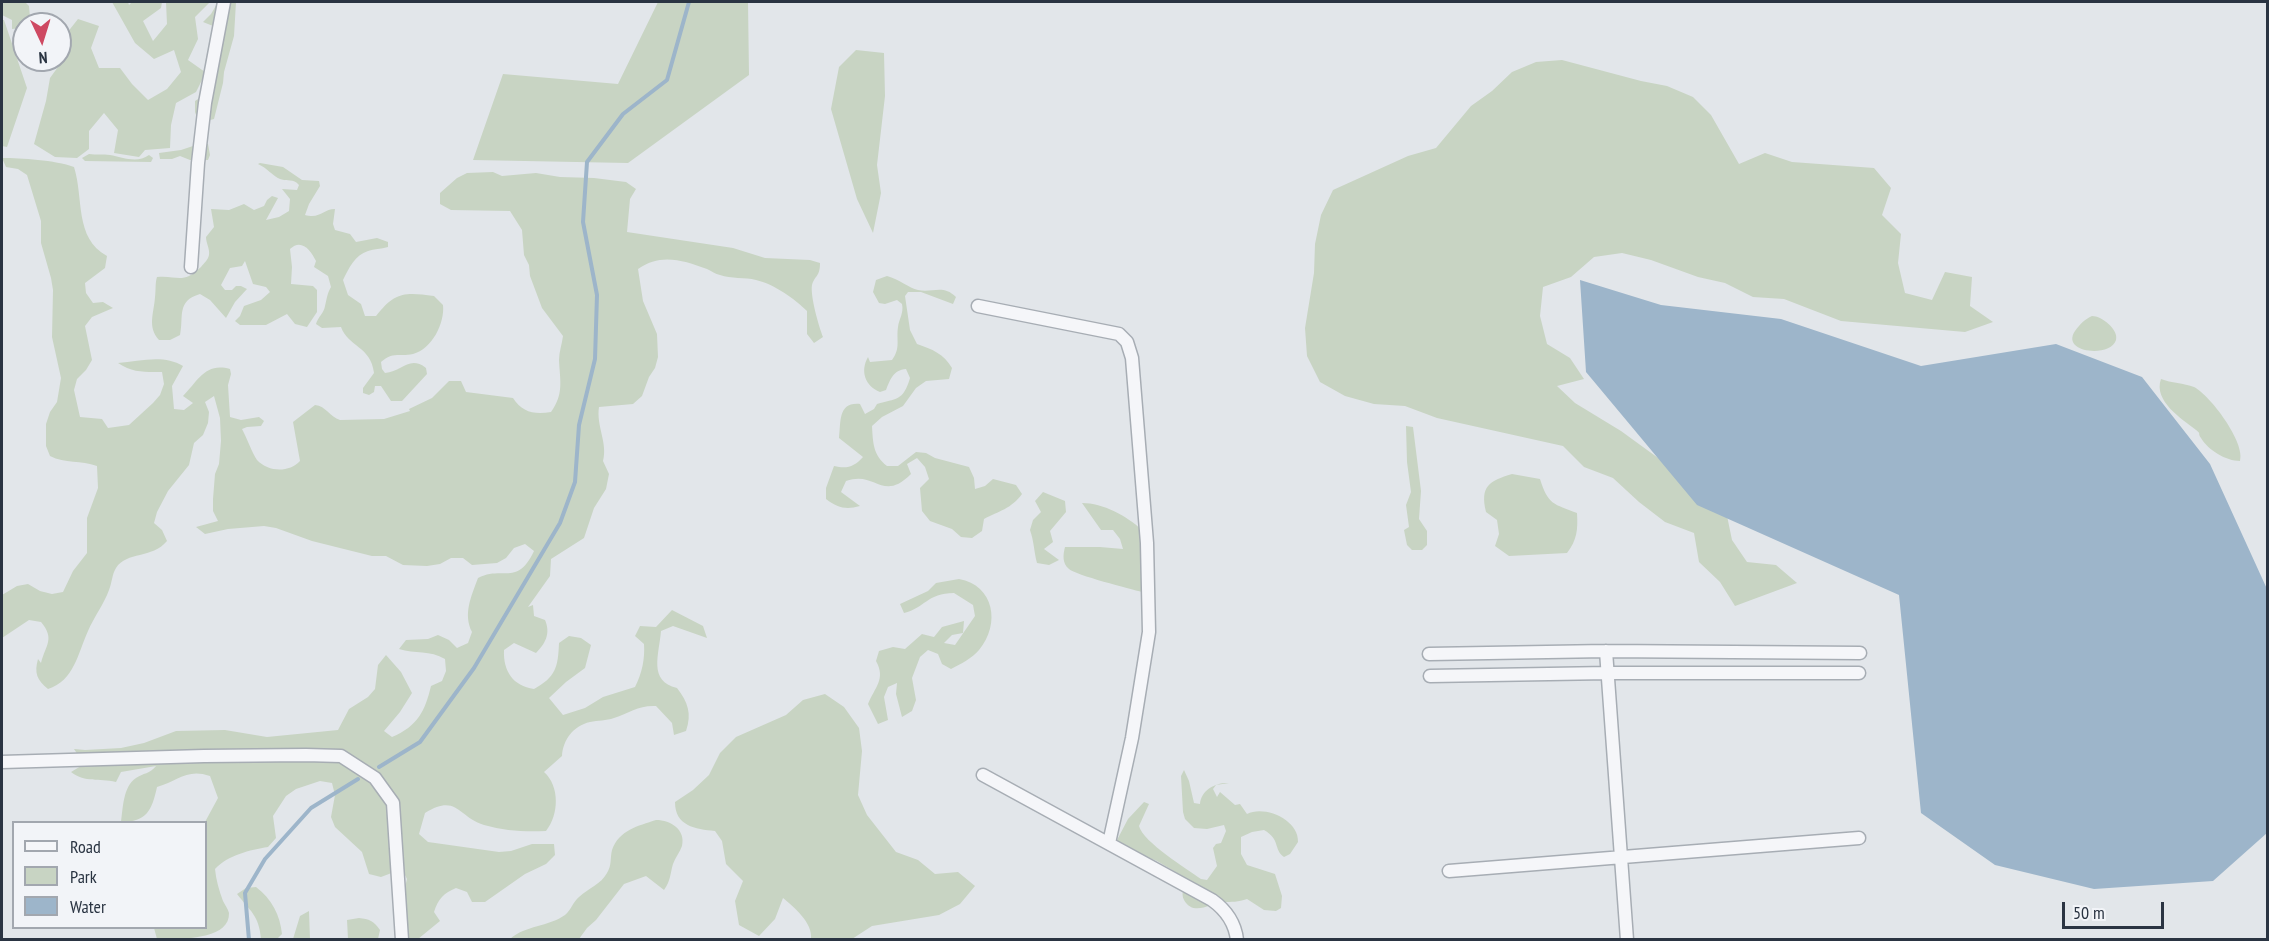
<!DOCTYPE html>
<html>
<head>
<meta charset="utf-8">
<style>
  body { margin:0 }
  #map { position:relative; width:2269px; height:941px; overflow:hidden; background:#e2e6ea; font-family:"PT Sans Narrow",sans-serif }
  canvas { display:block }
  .frame { position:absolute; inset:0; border:3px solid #2a3442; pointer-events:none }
  .legend { position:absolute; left:12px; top:821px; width:195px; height:108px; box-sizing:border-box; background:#f2f4f8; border:2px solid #a2a7af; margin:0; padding:8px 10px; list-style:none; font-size:18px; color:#2a3442 }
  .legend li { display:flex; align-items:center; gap:12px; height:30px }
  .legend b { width:30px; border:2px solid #a2a7af }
  .north { position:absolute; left:12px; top:12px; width:60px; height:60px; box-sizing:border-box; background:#f2f4f8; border:2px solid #a2a7af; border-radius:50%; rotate:176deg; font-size:16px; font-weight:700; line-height:24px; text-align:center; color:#2a3442 }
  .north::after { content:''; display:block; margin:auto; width:21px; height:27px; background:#ce4962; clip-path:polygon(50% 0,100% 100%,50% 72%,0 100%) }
  .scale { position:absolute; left:2062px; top:902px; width:102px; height:27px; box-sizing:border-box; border:3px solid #2a3442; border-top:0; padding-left:8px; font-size:18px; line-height:21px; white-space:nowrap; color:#2a3442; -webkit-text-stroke:4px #f2f4f8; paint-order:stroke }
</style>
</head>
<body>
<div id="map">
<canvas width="2269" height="941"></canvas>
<div class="frame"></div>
<ul class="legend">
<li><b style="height:8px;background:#f5f6f9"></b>Road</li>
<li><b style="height:16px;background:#c8d4c3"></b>Park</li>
<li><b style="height:16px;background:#9db5ca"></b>Water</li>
</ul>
<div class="north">N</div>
<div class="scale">50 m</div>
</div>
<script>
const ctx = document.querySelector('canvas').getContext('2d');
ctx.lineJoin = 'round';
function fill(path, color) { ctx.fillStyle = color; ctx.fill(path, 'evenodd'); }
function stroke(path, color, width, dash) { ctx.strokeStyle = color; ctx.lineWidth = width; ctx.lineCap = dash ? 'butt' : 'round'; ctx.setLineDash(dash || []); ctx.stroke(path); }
const green = new Path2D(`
  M2,2H25L29,6L30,18L22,28L12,29V20L2,15Z
  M112,2H128L129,5L132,2H162L161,8L143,21L153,41L167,24L166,2H210L195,17L198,39L188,60L205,72L206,58L214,37L213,26L203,22L211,14L218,2H236L234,36L224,72L223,83L214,119L199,123L195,112V101L204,95L205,74L196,92L176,103L171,125L170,148L145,150L139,157L114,153L118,130L104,113L89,131V149L77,158L55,157L34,144L46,101L50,78L63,60V38L78,19L99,26L91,48L99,68H120L132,84L148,100L167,89L181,72L174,50L154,59L135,43Z
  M658,2H748L749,75L628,163L473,160L503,74L618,84Z
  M2,20H4L27,88L7,147L2,146Z
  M856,50L884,53L885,96L877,165L881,193L873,233L857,199L831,109L839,67Z
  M1562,60L1641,81L1667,86L1693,97L1711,115L1739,164L1765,153L1792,162L1874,168L1891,188L1882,215L1901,234L1898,263L1905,293L1932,300L1945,272L1972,277L1970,306L1993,322L1965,332L1841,321L1784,299L1753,297L1725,283L1698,277L1651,260L1622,253L1594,257L1571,277L1543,287L1540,316L1547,344L1570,358L1584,379L1557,386L1575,403L1621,431L1665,463L1726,511L1732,540L1747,562L1776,565L1797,583L1735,606L1720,582L1699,562L1694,533L1665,522L1639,502L1613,478L1584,467L1563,446L1437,418L1405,406L1374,404L1345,396L1320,382L1307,356L1305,328L1314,273L1315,244L1321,215L1333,190L1408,156L1436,148L1471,106L1492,91L1512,72L1536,62Z
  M202,143L208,144L210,155L208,160H190L180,156L172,159H160L159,153L181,150Z
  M89,154C96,155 103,154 110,155C122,157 137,164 149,155L153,158L151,162L85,161L82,158Z
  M2,158C21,158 55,160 74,167C84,198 74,238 107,256L105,268L85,283L86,293L93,303L103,302L113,308L92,317L85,326L92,360L86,370L77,379L74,390L80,417L102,419L108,428L129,425L153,403L160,395L164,384L162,372C145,372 133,373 118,363C140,361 164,354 183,366L172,386L174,409L184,410L193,403L183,396C198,381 205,362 230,369L231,374L228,385L230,417L241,420L259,417L264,421L261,426L247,427L242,429C247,438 252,453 257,460C268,472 289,473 300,461L293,422L315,405C326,406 330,417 340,420L384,419L410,411L409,409L432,398L449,381H461L466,392L513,398C522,412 534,415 551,412C564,394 560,381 559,360C559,352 562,344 563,336L542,308L530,276L529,265L524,255L522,230L510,211L451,210L440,204V193L457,178L467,173L493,172L502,176L536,173L560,177L594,178L626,182L636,189L630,199L627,232L733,248L765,258L810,260L820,263C820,277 815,275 812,285C810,296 819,327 823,337L814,343L807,334V311C795,299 774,284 756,280C745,277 731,279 720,275C715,274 712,271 707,269C683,260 660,253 638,269L643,301L657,334L658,357L655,368L649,377L642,396L633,404L599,407C596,426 608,443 603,461L609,474L606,489L594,508L584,538L551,559L550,576L528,607L533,605L534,616L545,620C551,634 545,644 536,653L514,643L504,650C503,671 513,686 534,689C556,677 558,667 559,643L569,636L581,638L591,645L585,668L566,682L549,698L563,715L585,708L603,697L635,687C642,673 645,659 644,644L635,636L640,626L656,627L672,610L703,626L707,638L673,626L661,631C659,655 648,681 677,688C688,702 692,714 686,731L674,735L672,723L656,706C639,705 629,713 614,718C606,721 598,720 590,722C573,726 563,740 562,756L544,772C560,786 559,815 546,831C525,832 505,831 484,825C458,817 457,793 425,813L419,834L428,842L499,852L511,851L532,844H554L555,855L546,864L525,874L485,902H472L467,892L456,888C444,893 438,899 434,912L440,921L418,939H400L402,899L407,879L402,869L381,877L369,874L362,852L335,827L331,817L335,795L332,783L320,781L296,789L286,796L273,816L276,838L268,847C250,850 228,855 215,869C216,880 219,890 223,901C225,905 228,909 229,913C230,941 177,939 157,939L154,928H206L205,822L218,798L210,776C187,768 178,781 157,787C152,810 147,822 121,822C123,809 123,786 136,778C143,773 150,774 156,766L121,772L116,782C98,778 86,783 71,772L91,760L80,758L74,749L85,750L121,748L144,743L176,731L225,730L267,737L338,730L349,709L368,697L375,689L378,665L386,655L401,672L412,693L400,712L384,731L392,737C418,726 425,711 431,686L442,681L446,671L445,659C430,650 415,654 399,649L406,640L428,639L438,635L449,640L457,648L468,643L472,632C463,614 471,597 478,578C503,565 517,587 534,551L525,544L514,548L506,558L497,563L472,565L463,558H451L440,564L427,566L403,565L386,556H372L312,541L276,528L264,526L228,529L205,534L196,527L218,521L213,511V499L215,474L219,464L221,441L220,418L214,396L205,402L209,412L208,423L203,435L194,443L189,465L168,491L157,512L154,523L162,530L167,541C152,559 127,551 116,568C112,574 112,583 109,590C104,604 94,617 88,631C78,653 74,681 48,689C37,680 34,673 38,659L41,663C46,644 55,639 41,622L29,620L2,638V595L17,586L28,584L40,591L52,594L63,592L73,571L87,553V518L98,488L97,466C81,460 65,464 50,456L46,446V424L50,412L57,402L61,378L52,337L53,290L51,278L41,243V221L27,175L18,169L6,167Z
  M260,163L283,167L302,180L319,181L320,186L309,204L305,215C321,219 323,209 335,209L333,224L335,230L350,234L356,242L377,238L388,242V247C381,249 374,249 368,251C355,255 349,268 343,280L348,295L361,304L365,316H376C395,292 404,292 434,296L443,305C445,323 432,349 413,354C400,357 393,351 381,362L382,369L385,373C402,372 409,355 426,368L427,374L402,401H391L381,386H375L374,392L369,395L363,393V388L374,373C371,346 348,347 341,327L322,328L316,324C318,317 324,313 325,306C327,298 327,294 331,287L328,276L314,267L316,261C311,250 301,238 290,249L292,267L291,284L313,286L317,290V312L307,327L295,324L287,314L266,325H240L235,321L240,316L244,306L261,300L270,292L266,287L253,284L245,261L242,266L230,268L221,285L225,290H232L236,286H241L247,289L235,302L226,318L210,300L200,294C176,301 184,317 180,335L170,340H159C147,327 154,313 155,297C156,290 155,283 157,277C178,275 182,285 201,267C204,263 208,260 209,255C210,249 206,243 206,237L214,227L211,209L229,210L244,204L254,210L264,206L267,200L272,196L278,198L266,220L279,217L289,211L290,199L282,189L297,190L299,185C293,178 288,182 280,179C273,176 267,168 258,164Z
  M887,276C899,279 909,288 918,290C933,293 943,284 956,297L953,304L921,292H908L905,296L910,330L917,344C932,349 944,354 952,368L949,379L926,381L916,388L903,406L882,417L872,426C873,443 873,455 887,466H898L916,452L926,453L935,458L969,467L974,478L975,489L985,486L993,479L1016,485L1022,494C1011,509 999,511 984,519L982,531L972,538L961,537L952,529L930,521L922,511L920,488L929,479L925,467L917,458L907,464L911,474C882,503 876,470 846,481L841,492L860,506C846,510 838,508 826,499V488L834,466C847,469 854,467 863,457L839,438C841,421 838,402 860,404L865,414L874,409L877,404C896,398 903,402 910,378L906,369C893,370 890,380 886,390L880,392C865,386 860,371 868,357L870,362L892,360C901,348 896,340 898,327C899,319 904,313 902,304L897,300L885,304L879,303L873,292L876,280Z
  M2092,316C2102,316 2119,330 2116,340C2111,358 2060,353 2075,331C2080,324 2085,319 2092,316Z
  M2161,379C2171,383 2184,383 2194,387C2210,395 2246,443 2240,461C2226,461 2208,450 2201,438C2197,432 2202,435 2196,430C2182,419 2153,401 2161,379Z
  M1406,426L1413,427L1421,491L1419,519L1427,531V545L1422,550H1412L1407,545L1404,530L1409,527L1406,505L1411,492L1407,462Z
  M1512,474L1540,479C1548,505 1554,504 1577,513C1578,530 1577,540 1567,553L1509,556L1495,546L1499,534L1497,520L1486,512C1480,486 1489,481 1512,474Z
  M1043,492L1065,501L1066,512L1050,531L1053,542L1044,549L1059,560L1049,565L1037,563C1034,552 1034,541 1030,530L1033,520L1041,512L1035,501Z
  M1082,503C1103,503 1127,516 1142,530L1140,541L1142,592C1131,589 1075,575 1069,569C1062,563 1063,555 1065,547H1100L1123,549L1120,539L1113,530H1101Z
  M959,579C994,585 1001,624 979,650C972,658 961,664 951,669L942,664L938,654L928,650L920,657L912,678L916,700L912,711L902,717L896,694L897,683L888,687L884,697L888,720L878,724L868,704C875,687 886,679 876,661L879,651L893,647L905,649L922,634L934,637L942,627L964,621L963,633L952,635L944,643L955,645L975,616L973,605L954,593C927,593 925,608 904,613L900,604L928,591L936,583Z
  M825,694L844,707L859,728L862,751L858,795L867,815L896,852L918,860L935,874L958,872L975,886L960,904L939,915L872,926L852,939H811C813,923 794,907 783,898L775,919L759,936L739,925L735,901L743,881L726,864L722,841L715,831C695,829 675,826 675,802L693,790L709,775L720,753L736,737L786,715L803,700Z
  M1184,770L1189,781L1194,803L1200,804C1201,790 1216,782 1229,783L1216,785L1213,789L1217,797L1220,792L1235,805L1240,804L1247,814C1265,805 1299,820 1298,842L1290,854L1284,857C1273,849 1281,840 1264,830L1252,832L1241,837V854L1247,865L1275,874L1282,896L1281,908L1276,911L1264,910L1247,899C1238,902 1232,902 1223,902C1210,903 1194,917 1184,900C1180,893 1186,885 1184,877L1157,861L1121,846L1117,840L1128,819L1144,802L1149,804L1139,826C1143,842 1187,869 1201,879L1207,880L1217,866L1213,848L1216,844L1221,843L1226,831L1224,825L1207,829L1194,828L1185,819L1183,812L1181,776Z
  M656,820C671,820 686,830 682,846C680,852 675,858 673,864C670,874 671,880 664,890L646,876L624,884L596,920L587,928L579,939H510C526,925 548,927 565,915C571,910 573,902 579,897C589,888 601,884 607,873C612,865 610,858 612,850C619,830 638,826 656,820Z
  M256,887C272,899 280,915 282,934L277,939H261C259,915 250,911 237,894L246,888Z
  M309,911L310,939H293L300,916Z
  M359,918C369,919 374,921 380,930L378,939H348L347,920Z`);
const water = new Path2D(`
  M1580,280L1661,305L1781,319L1921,366L2056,344L2142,377L2210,464L2267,589V833L2213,881L2094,889L1995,865L1921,813L1899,595L1697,505L1586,372Z`);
const stream = new Path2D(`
  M379,767L420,742L474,668L560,523L575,482L579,425L595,359L597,295L583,222L587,162L623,114L667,80L689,2
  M249,940L245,893L265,859L311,808L358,779`);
const minor = new Path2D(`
  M191,267L198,163L205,103L224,2
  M978,306L1119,334L1127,342L1132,358L1147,543L1149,632L1132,738L1109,843
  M1606,651L1627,940
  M1429,654L1606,651L1860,653
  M1430,676L1608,673H1859
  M2,762L204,756L306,755L341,756L375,778L393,803L402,940
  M983,775L1212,900C1226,910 1235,922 1237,940
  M1449,871L1859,838`);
fill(green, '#c8d4c3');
fill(water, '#9db5ca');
stroke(stream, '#9db5ca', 4);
stroke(minor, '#a7adb4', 15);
stroke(minor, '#f5f6f9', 12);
</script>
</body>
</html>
